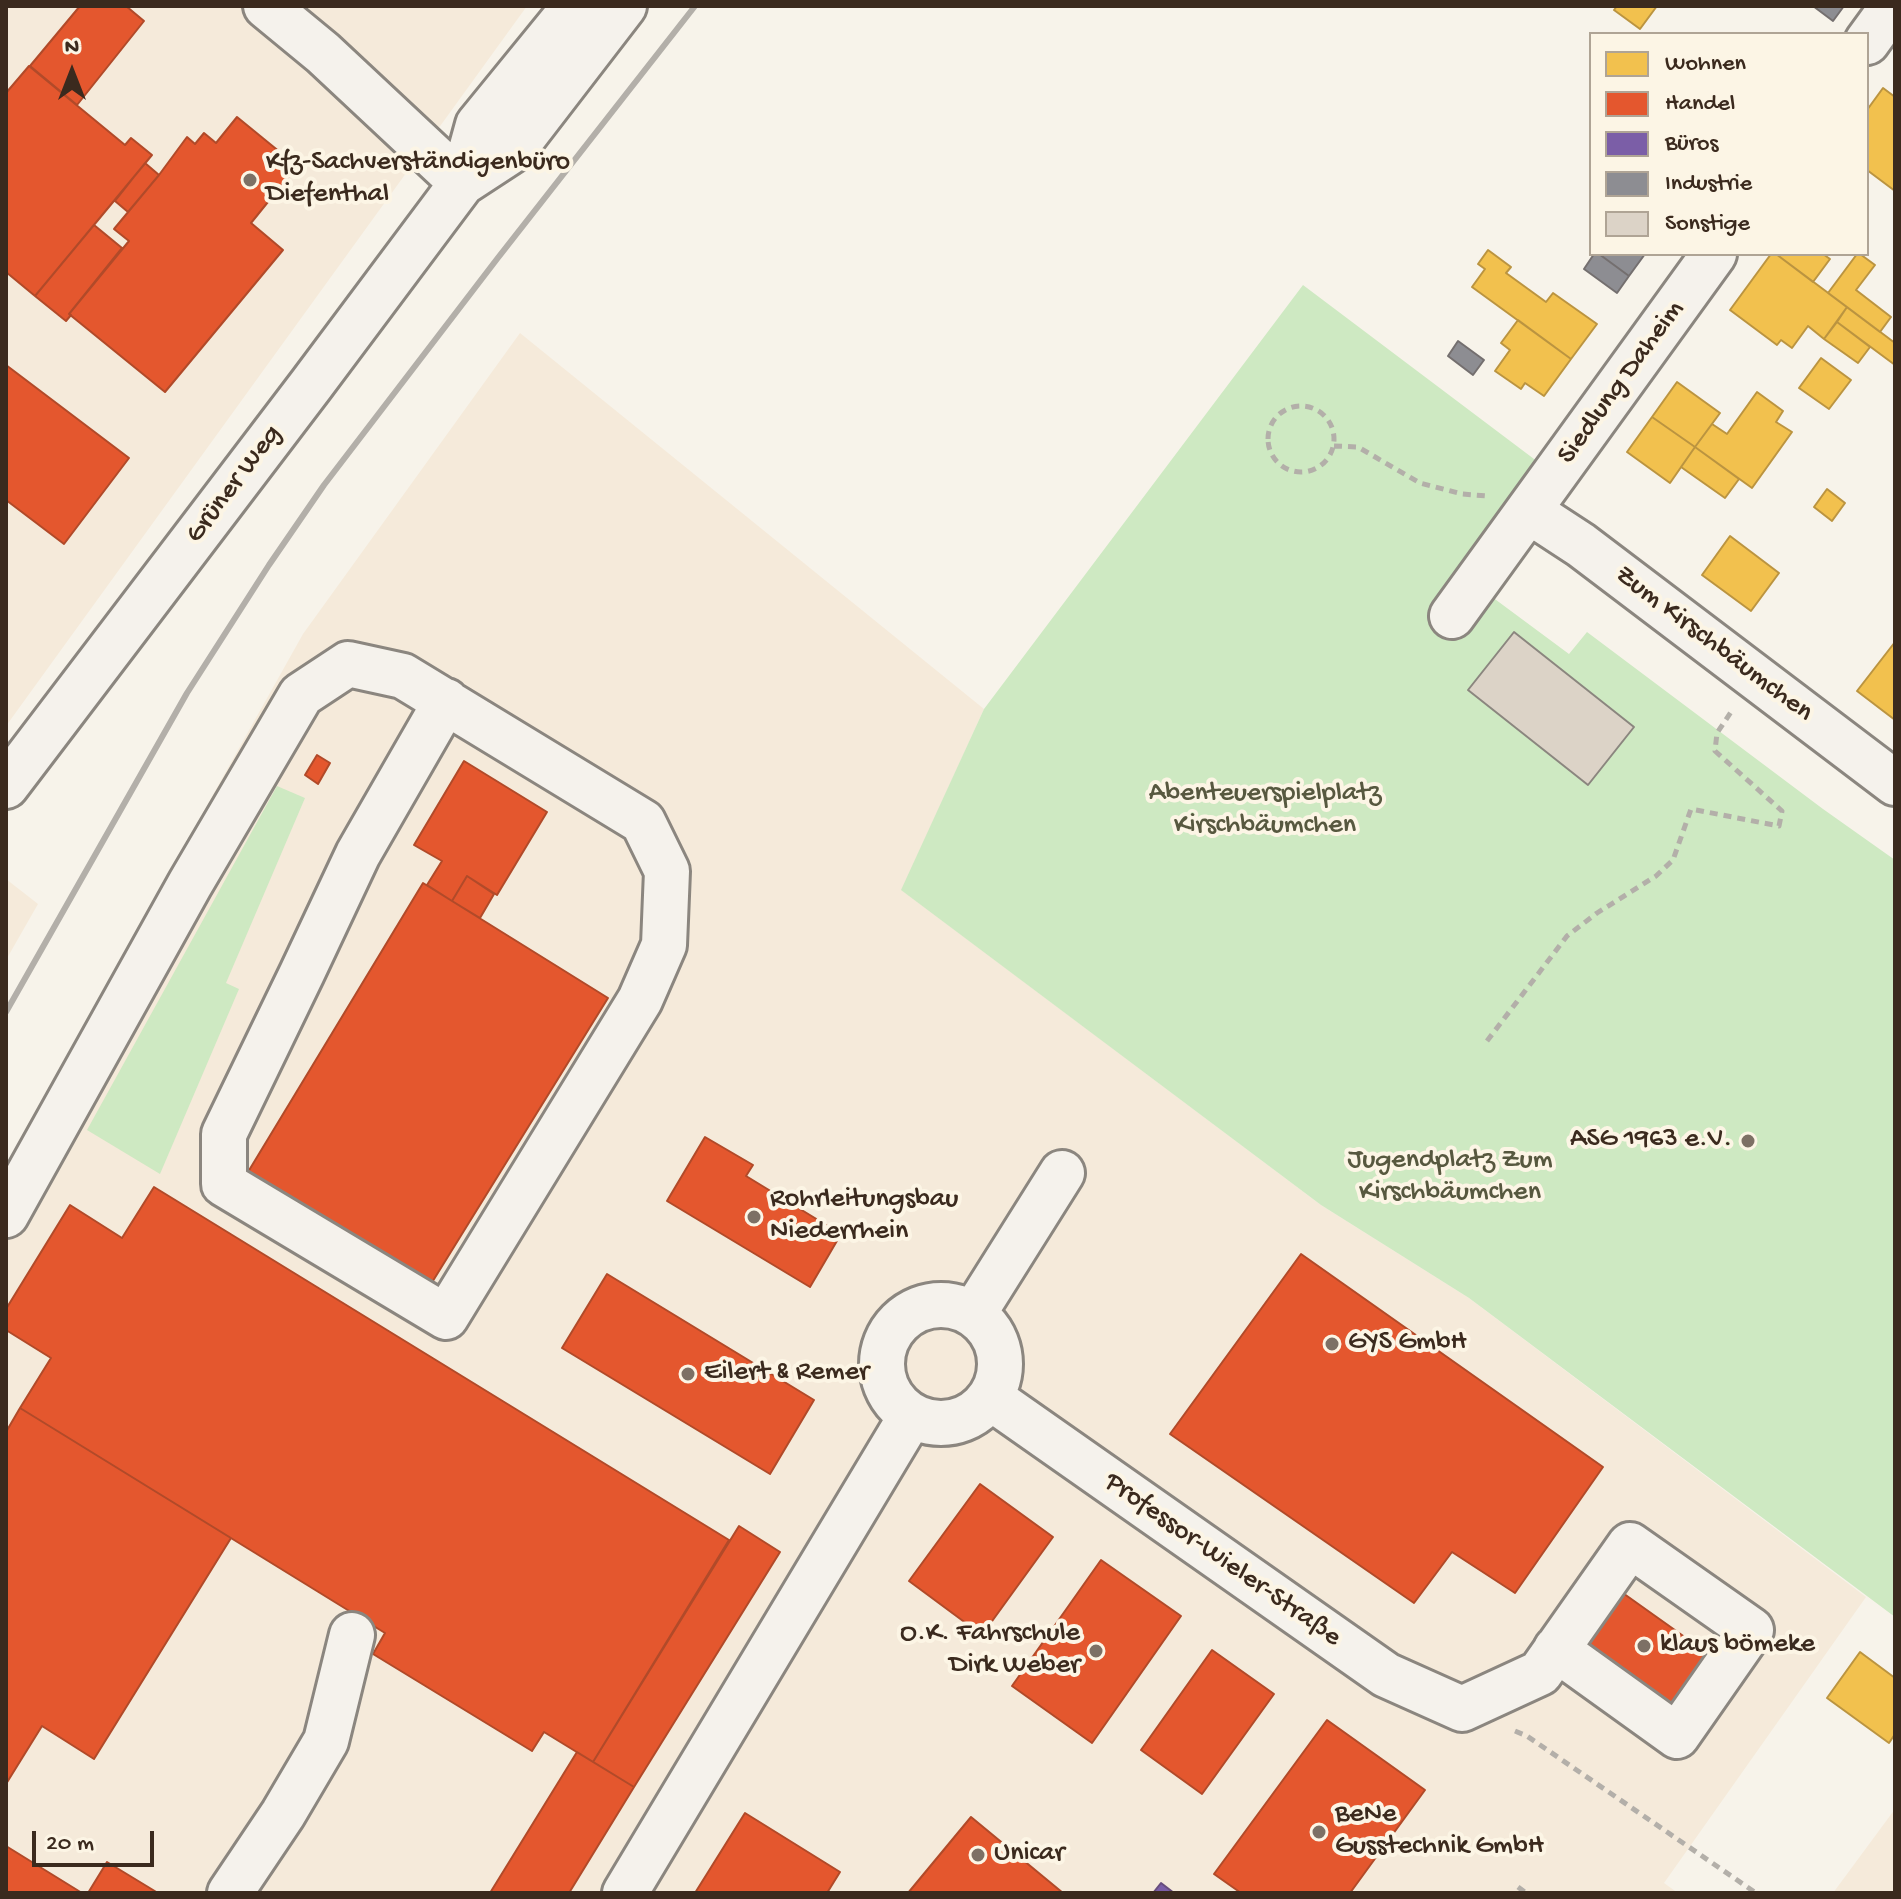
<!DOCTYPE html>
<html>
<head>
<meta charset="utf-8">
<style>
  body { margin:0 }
  #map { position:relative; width:1901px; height:1899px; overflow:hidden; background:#f7f3ea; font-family:"Gochi Hand",sans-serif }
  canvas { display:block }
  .frame { position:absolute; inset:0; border:8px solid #3b2a1e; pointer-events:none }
  .legend { position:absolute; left:1589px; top:32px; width:280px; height:224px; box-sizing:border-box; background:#fcf5e5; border:2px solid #afa495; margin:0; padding:10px 14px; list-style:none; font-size:24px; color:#3b2a1e }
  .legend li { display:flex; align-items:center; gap:16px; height:40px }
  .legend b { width:40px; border:2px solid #afa495 }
  .north { position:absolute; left:32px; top:32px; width:80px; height:80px; -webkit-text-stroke:6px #fcf5e5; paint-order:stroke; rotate:0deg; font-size:22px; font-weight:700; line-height:32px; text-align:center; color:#3b2a1e }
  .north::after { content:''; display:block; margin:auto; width:28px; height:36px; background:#3b2a1e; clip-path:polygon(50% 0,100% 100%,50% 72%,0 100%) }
  .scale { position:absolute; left:32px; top:1831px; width:122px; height:36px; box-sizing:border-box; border:4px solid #3b2a1e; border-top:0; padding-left:10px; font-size:24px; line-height:28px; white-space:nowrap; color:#3b2a1e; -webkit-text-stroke:6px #fcf5e5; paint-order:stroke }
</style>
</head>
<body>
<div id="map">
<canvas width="1901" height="1899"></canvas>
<div class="frame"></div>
<ul class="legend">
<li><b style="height:22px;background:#f2c14e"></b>Wohnen</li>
<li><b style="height:22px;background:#e4572e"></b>Handel</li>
<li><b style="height:22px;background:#7b5ea7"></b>Büros</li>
<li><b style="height:22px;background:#8d8d92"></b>Industrie</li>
<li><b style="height:22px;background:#dcd3c7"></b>Sonstige</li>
</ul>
<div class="north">N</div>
<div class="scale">20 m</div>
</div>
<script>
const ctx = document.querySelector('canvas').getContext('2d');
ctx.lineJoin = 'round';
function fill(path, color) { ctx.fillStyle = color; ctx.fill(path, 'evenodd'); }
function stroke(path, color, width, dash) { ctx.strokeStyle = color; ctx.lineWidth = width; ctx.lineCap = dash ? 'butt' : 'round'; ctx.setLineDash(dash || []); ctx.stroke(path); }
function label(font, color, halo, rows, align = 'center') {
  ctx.font = font + ' "Gochi Hand",sans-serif'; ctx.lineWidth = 8; ctx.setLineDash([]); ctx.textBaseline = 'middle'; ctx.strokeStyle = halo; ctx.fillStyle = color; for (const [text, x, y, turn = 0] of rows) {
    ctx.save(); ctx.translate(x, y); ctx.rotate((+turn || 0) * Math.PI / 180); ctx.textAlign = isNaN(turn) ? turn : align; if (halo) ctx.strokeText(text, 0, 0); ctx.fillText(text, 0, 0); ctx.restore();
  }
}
const built = new Path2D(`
  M6,6H527L6,726Z
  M520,333L984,709L902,890L1321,1205L1469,1298L1866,1597L1664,1883L1678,1893H6V1164L303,634Z
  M6,879L38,904L6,960Z
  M1895,1809V1893H1833Z`);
const green = new Path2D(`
  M1303,285L1538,462L1457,571L1569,654L1587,632L1823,809L1895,860V1617L1469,1298L1321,1205L901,890L984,709Z
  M277,786L305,798L226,983L239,989L160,1174L87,1130Z`);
const homes = new Path2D(`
  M1617,6H1657L1640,29L1614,10Z
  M1883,88L1895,97V191L1867,170V110Z
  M1488,250L1511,267L1506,273L1546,302L1553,293L1597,324L1571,359L1472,287L1485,269L1478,264Z
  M1771,254H1776L1847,307L1824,339L1808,326L1792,348L1781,340L1777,345L1730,310Z
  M1776,254H1823L1830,259L1813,282Z
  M1857,254H1860L1875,265L1856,290L1891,317L1880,332L1828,293Z
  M1847,307L1895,343V365L1837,322Z
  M1518,320L1571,359L1544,396L1525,383L1521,389L1495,371L1510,350L1501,343Z
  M1837,322L1870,347L1858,363L1824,339Z
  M1821,358L1851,380L1829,409L1799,388Z
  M1677,382L1720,413L1695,447L1652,417Z
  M1757,392L1783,411L1776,422L1792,432L1752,488L1695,447L1712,424L1727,434Z
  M1652,417L1695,447L1670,483L1627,452Z
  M1695,447L1739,479L1725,498L1681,467Z
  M1827,489L1845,503L1832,521L1814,507Z
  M1730,536L1779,573L1751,611L1702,575Z
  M1895,642V720L1857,691Z
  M1860,1652L1895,1678V1734L1889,1743L1827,1698Z`);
const shops = new Path2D(`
  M80,6H126L144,21L77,105L30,66Z
  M29,66L125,145L131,138L152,155L35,296L6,272V93Z
  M237,117L297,166L251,223L283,250L165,392L69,314L129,241L114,229L159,175L187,137L195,144L204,133L216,143Z
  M145,163L159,175L128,212L115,201Z
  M94,225L122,248L69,314L71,315L66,321L35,296Z
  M6,365L129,458L64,544L6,500Z
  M317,755L330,763L318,784L305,775Z
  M464,761L547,812L497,895L467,876L452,901L427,885L442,861L414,845Z
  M467,876L494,894L480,918L452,901Z
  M423,883L608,998L431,1284L248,1172Z
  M705,1137L753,1165L746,1176L841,1234L810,1287L667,1201Z
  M154,1187L729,1540L593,1762L544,1732L532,1751L373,1654L385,1633L20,1408L51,1358L6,1330V1309L70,1205L122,1238Z
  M1301,1254L1603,1467L1515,1593L1452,1552L1414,1603L1170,1434Z
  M607,1274L814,1400L770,1474L562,1348Z
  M20,1408L231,1538L94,1759L42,1726L6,1784V1432Z
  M980,1484L1053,1537L982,1635L909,1581Z
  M739,1526L780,1552L634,1787L593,1762Z
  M1101,1560L1181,1616L1092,1743L1012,1686Z
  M1613,1586L1710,1655L1674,1707L1577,1637Z
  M1212,1650L1274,1694L1202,1794L1141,1750Z
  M1327,1720L1425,1790L1350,1893H1241L1214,1874Z
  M577,1752L634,1787L569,1893H490Z
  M745,1813L840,1872L827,1893H695Z
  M971,1817L1063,1893H908Z
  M6,1846L82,1893H6Z
  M107,1862L158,1893H88Z`);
const offices = new Path2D(`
  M1161,1883L1174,1893H1153Z`);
const industry = new Path2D(`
  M1813,6H1844L1833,21Z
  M1594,254H1599L1629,276L1617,293L1584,269Z
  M1599,254H1645L1629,276Z
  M1458,341L1484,360L1473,375L1448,356Z`);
const building = new Path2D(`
  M1514,632L1634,727L1588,785L1468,690Z`);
const path = new Path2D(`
  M1268 439a33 33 0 1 1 66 0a33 33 0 1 1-66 0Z
  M1334,446L1358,447L1420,483L1462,494L1488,496
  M1487,1041L1567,936L1597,913L1656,876L1673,860L1691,809L1779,826L1782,811L1715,751L1717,733L1731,712
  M1515,1731L1527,1736L1756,1893
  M1518,1887L1526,1893`);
const minor = new Path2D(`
  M266,6L323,53L462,183
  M1867,42L1893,6
  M462,183L478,125L575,6
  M1529,511L1581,545L1895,783
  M1452,616L1714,254
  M6,786L311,385L462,183L514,149L624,6
  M6,1215L190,884L301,695L348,664L403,676L643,822L667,871L664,945L640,1000L446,1317L224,1184V1134L302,973L358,854L446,701
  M882 1364a59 59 0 1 1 118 0a59 59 0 1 1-118 0Z
  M974,1313L1062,1173
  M991,1398L1386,1675L1462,1709L1540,1673L1630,1545L1751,1630L1677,1736L1556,1649
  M230,1893L283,1814L326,1741L352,1635
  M625,1893L911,1416`);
const rail = new Path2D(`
  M6,1012L187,693L269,565L324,485L497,259L695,6`);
const markers = [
  [250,180,8,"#7d7065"],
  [1748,1141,8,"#7d7065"],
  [754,1217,8,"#7d7065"],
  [1332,1344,8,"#7d7065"],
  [688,1374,8,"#7d7065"],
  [1644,1646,8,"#7d7065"],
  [1096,1651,8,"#7d7065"],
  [1319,1832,8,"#7d7065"],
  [978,1855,8,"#7d7065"]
];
const poiNames = [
  ["Kfz-Sachverständigenbüro",266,164],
  ["Diefenthal",266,196],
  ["ASG 1963 e.V.",1732,1141,"right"],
  ["Rohrleitungsbau",770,1201],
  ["Niederrhein",770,1233],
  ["GYS GmbH",1348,1344],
  ["Eilert & Remer",704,1374],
  ["O.K. Fahrschule",1080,1635,"right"],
  ["Dirk Weber",1080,1667,"right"],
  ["klaus bömeke",1660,1646],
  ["BeNe",1335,1816],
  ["Gusstechnik GmbH",1335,1848],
  ["Unicar",994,1855]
];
const streetNames = [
  ["Siedlung Daheim",1622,383,-54],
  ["Grüner Weg",235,485,-53],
  ["Zum Kirschbäumchen",1713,645,37],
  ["Professor-Wieler-Straße",1222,1561,35]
];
const parkNames = [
  ["Abenteuerspielplatz",1265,795],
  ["Kirschbäumchen",1265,827],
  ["Jugendplatz Zum",1450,1162],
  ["Kirschbäumchen",1450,1194]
];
fill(built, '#f5eada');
fill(green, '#cee9c2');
fill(homes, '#f2c14e');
stroke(homes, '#bb9440', 2);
fill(shops, '#e4572e');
stroke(shops, '#b14a29', 2);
fill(offices, '#7b5ea7');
stroke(offices, '#684e7e', 2);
fill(industry, '#8d8d92');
stroke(industry, '#746f6f', 2);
fill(building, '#dcd3c7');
stroke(building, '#8b867f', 2);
stroke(minor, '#8b867f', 50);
stroke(path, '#b3afa9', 5, [8, 6]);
stroke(minor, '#f5f2ec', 44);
stroke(rail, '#b3afa9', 6);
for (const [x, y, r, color] of markers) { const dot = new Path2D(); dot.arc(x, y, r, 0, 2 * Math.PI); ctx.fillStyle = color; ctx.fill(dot); stroke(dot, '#fcf5e5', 3); }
label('28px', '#3b2a1e', '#fcf5e5', poiNames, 'left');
label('28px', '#3b2a1e', '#fcf5e5', streetNames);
label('28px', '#57583f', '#fcf5e5', parkNames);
</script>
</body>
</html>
